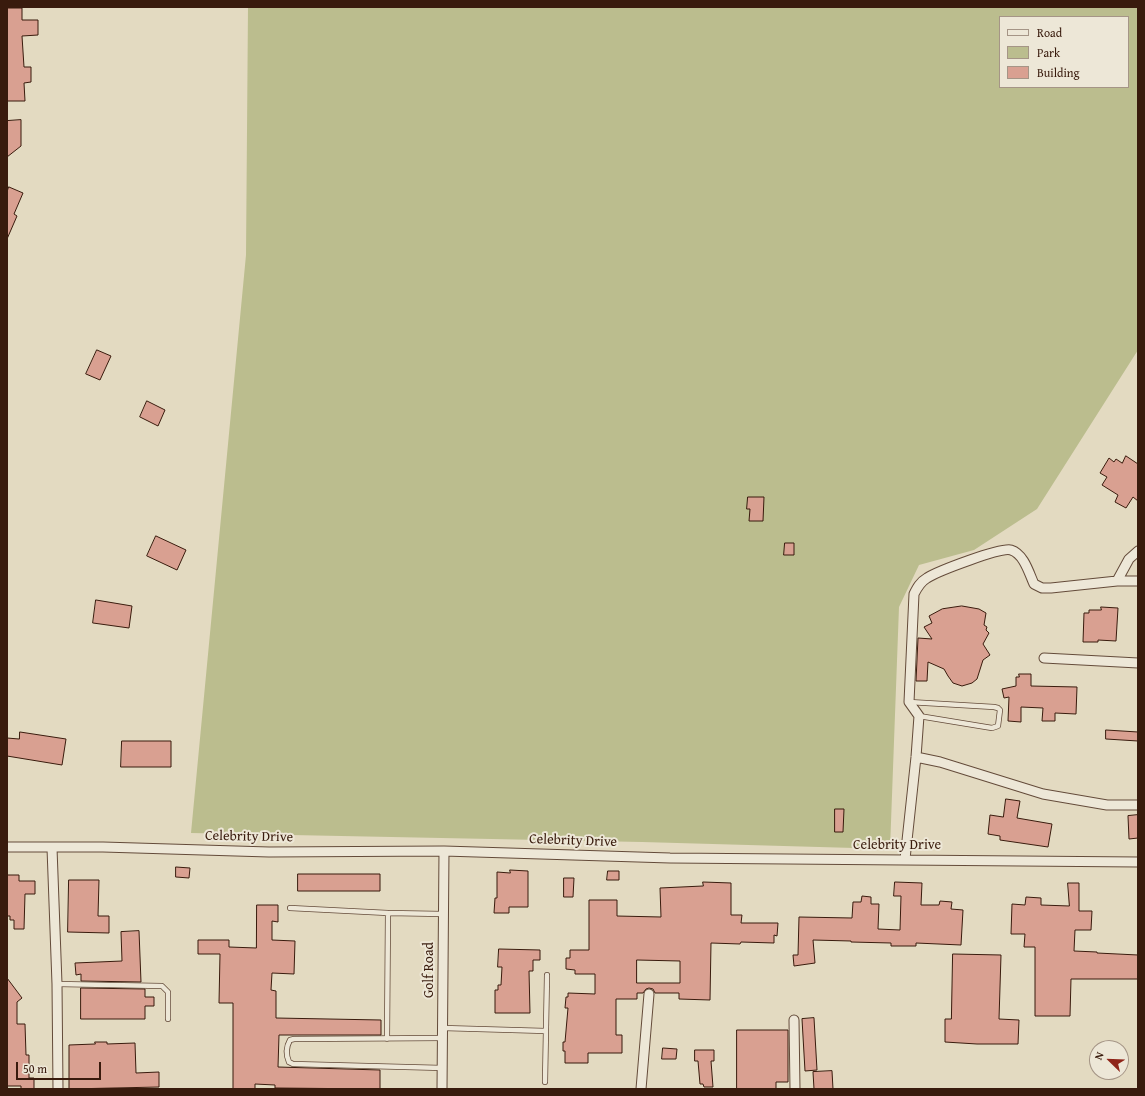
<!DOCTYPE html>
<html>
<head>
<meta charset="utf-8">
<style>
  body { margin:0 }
  #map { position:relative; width:1145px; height:1096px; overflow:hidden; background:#e3dac1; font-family:"Gentium Book Plus",serif }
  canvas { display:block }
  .frame { position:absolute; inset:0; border:8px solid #391b0d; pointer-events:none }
  .legend { position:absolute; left:999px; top:16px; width:130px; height:72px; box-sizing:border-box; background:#ede7d7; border:1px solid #a59586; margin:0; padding:5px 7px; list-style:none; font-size:12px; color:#391b0d }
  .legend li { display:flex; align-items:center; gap:8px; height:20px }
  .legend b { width:20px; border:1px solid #a59586 }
  .north { position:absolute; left:1089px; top:1040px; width:40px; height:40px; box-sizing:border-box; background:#ede7d7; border:1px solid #a59586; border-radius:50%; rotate:293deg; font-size:11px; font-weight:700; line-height:16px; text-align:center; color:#391b0d }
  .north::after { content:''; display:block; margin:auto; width:14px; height:18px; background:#8f2418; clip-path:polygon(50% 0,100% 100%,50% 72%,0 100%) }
  .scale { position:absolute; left:16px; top:1062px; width:85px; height:18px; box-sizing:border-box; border:2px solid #391b0d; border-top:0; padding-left:5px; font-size:12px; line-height:14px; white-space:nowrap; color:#391b0d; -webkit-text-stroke:3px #ede7d7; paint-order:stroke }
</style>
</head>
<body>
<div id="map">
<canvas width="1145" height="1096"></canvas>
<div class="frame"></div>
<ul class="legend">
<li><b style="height:5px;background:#ede7d7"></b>Road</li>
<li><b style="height:11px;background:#bbbd8e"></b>Park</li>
<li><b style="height:11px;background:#d9a091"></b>Building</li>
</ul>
<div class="north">N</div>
<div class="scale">50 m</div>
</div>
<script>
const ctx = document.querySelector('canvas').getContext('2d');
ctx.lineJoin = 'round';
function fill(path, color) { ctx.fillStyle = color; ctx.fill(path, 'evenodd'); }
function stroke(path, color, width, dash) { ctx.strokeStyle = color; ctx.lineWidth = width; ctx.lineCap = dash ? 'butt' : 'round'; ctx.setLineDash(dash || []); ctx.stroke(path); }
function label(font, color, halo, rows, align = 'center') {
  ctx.font = font + ' "Gentium Book Plus",serif'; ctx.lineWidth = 4; ctx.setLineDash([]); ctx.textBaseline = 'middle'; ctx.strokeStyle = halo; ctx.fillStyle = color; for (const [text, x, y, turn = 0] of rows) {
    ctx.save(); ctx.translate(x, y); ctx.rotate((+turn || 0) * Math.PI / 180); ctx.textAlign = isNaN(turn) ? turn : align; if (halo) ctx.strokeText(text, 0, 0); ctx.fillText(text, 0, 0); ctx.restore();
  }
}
const green = new Path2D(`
  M248,7H1138V350L1037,509L974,550L919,565L899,607L890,849L642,842L191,833L246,255ZM1000,17H1128V87H1000Z`);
const building = new Path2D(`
  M7,8H22V20H38V35L22,36L24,67H31V82L24,83L25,101H7Z
  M21,120V146L7,157V121Z
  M9,187L23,193L14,214L17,216L7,239V192Z
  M97,350L111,356L100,380L86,374Z
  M147,401L165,410L158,426L140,417Z
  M1126,456L1138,464V501L1133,497L1126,508L1115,502L1118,495L1102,485L1107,477L1100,473L1109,458L1114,462L1116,459L1122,463Z
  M748,497H764L763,521H749L750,509H747Z
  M156,536L186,550L177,570L147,556Z
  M785,543H794V555H784Z
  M96,600L132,606L129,628L93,623Z
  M962,606L979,609L986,613L984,625L987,627L986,630L989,633L983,644L990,655L983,660L977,679L972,683L962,686L953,683L948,676L944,669L928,662L927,681H916L918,638L932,639L924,627L932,623L929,616L942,609Z
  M1101,607L1118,608L1116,641L1098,640V642H1083L1084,613H1089V610H1101Z
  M1019,674H1031V686L1077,687L1076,714L1055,713V721H1042L1043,708L1021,707V722L1008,721L1009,697L1004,698L1002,689L1016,686V677H1019Z
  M1106,730L1138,732V741L1106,739Z
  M20,732L66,739L62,765L7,756V738L19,739Z
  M122,741H171V767H121Z
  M1006,799L1020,801L1017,818L1052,824L1048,847L1000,840V836L988,834L990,815L1003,817Z
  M835,809H844L843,832H835Z
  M1138,815V838L1129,839L1128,816Z
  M176,867L190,868L189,878L176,877Z
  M510,870L528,871V907H509V913H494L495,898H497V872L510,873Z
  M608,871H619V880H607Z
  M298,874H380V891H298Z
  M7,875H19V881H35V894H25L24,929H14V920H10V916H7Z
  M564,878H574L573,897H564Z
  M69,880H99L98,916H109V933L68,932Z
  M703,882L731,883V915H742L741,923H778L777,936L774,935V943L741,942L740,944L711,943L710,1000L679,999V993H655L653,989L649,988L646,989L643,993H637V999H616V1035H622V1053H588V1063H565V1051H563V1042H565L568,1008H565L566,997H568V993L595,994V974H575V970L566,969V958H570V950H589V900H617V916L661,917L660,888L703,886ZM637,960L680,961V983H637Z
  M895,882L922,883L921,905H939L940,901L952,902L951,909L963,910L961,945L916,943V946H891V943L851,942V941L813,940L815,963L794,966L793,955H798L799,917L852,918L853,902H861L862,896L871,897V904H879L878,929L900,930L901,896H894Z
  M1068,883H1079V911H1092L1091,930H1075L1074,951L1097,952V953L1138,955V979H1071L1070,1016H1035V947H1024L1025,934H1011L1012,904L1025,905L1026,897L1041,898V905L1069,906Z
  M257,905H278V922L272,921V940L295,941L294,974L272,973L271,990L276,991V1018L381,1020V1035H279L278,1067L380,1070V1089L275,1088V1085L255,1084V1089H233V1003H219L220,954H198V940H229V947L256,948Z
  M139,931L141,982L81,981V974L76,975L75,963L122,961L121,932Z
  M499,949L540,950V960H533V971H529L530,1013H495V990H498V985H501L502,967H498Z
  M953,954L1001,955L999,1019L1019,1020L1018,1044H977L945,1042V1019H951Z
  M7,978L22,998L17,1002V1024H25L26,1055H29V1078H34V1089H21V1086H7Z
  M81,988L145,989V997H154V1006H145V1019H81Z
  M814,1018L817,1070L805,1071L802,1019Z
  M737,1030H788V1082H776V1089H737Z
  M95,1042H107V1044L135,1043L136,1073L159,1072V1087L69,1089V1045L95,1044Z
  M663,1048L677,1049L676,1059H662Z
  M695,1050H714V1061H711L713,1087H704L703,1084H700L698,1061H695Z
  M832,1071L833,1089H814L813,1072Z`);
const lane = new Path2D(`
  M909,702L994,707L998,708L1000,710L998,726L992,728L919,716
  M290,908L388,913L387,1039
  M388,913L443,914
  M57,984L162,986L168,992V1019
  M443,1028L546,1031
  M443,1068L293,1064L289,1062C286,1055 286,1047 290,1040L294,1039L443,1038
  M545,1082L547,975`);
const street = new Path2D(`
  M1117,581L1129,559L1138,551
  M1044,658L1138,663
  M916,757L940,762L1043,794L1107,805H1138
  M7,847H103L269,852L444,851L670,858L1138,862
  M52,848L57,984L58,1089
  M905,859L916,757L919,716L909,702L914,594C917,588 920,582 927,578C938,571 1001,547 1011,550C1024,554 1029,573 1034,584L1042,588H1051L1117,581H1138
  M794,1020L795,1089
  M442,1089L444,851
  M641,1089L649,994`);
const streetNames = [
  ["Celebrity Drive",249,837,1],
  ["Celebrity Drive",573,841,2],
  ["Celebrity Drive",897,845],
  ["Golf Road",429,970,-90]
];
fill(green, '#bbbd8e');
fill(building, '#d9a091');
stroke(building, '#391b0d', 1);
stroke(lane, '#644b3a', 6);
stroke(street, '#644b3a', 11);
stroke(lane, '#ede7d7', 4.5);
stroke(street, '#ede7d7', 9);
label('14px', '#391b0d', '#ede7d7', streetNames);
</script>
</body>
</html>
